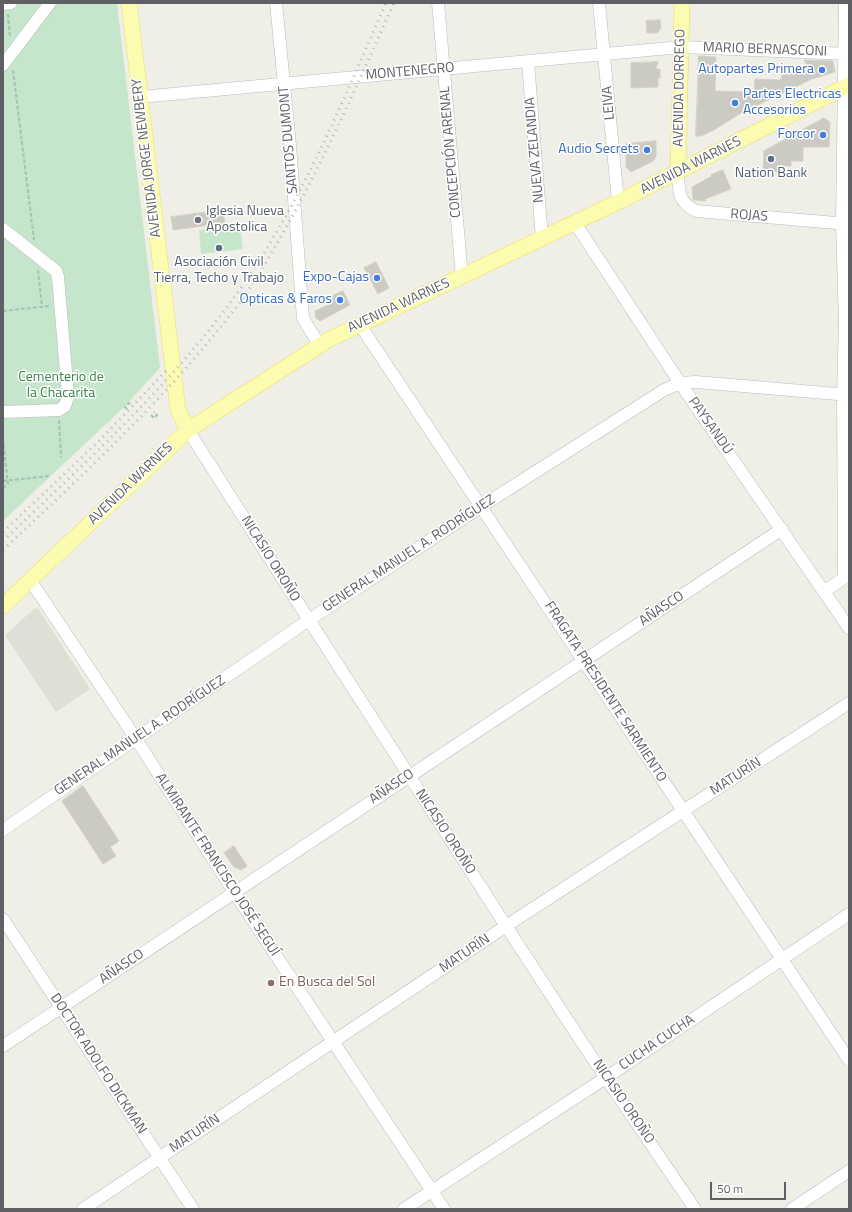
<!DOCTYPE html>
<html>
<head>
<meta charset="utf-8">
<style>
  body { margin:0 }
  #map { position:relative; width:852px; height:1212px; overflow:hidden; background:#f0efe7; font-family:"Titillium Web",sans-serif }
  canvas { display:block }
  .frame { position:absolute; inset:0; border:4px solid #5e6066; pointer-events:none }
  .scale { position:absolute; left:710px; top:1182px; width:76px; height:18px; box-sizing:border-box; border:2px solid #5e6066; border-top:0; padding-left:5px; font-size:12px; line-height:14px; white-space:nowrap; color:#5e6066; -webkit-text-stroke:3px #fff; paint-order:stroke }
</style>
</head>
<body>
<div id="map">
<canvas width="852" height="1212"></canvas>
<div class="frame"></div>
<div class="scale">50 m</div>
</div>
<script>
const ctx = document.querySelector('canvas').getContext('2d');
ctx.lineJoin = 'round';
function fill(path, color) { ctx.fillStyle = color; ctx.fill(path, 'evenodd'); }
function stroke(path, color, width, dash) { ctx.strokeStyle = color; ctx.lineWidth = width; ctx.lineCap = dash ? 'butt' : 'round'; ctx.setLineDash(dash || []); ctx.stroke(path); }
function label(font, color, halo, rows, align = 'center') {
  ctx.font = font + ' "Titillium Web",sans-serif'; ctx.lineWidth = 3; ctx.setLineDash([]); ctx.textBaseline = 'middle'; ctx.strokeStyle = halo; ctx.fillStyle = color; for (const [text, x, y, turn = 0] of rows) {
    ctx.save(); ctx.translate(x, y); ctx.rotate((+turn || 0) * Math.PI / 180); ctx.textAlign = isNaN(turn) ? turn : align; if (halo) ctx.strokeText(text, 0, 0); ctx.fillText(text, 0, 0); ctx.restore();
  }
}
const education = new Path2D(`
  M38,608L90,689L56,712L5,635L34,609Z`);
const green = new Path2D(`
  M3,3H117L160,368L122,409L3,521Z
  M240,226L243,249L201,254L199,230Z`);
const building = new Path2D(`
  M660,20L661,28L657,33H647L646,21Z
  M699,56L716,57L715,91L754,92L755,79L781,80L782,72L795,73L809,68L804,60L833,61L835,72L812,79L741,113L714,130L701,136H696Z
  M658,62L656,69H660V78H658V87L631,88V63Z
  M824,118L830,122L829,147H803V161H791V166H778V172H763L764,151Z
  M656,141V157L653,161L631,172L626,167V144Z
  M723,170L731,189L705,199L706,201L693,200L692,187L712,176L711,175Z
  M223,210L225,223L173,230L171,217Z
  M376,262L389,288L378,294L364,268Z
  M343,291L350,305L320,321L316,318L315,311L332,303V296Z
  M83,786L119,841L110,847L116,856L103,864L62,801Z
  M234,846L247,866L241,870L234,867L224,853Z`);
const path = new Path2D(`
  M8,14L10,38
  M13,70L34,240
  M38,270L42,307
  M3,311L49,306
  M127,409L125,407L129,403L132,405
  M151,415L154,418L157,415L154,412
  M59,420L61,457
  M3,439L8,484L3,488
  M3,481L49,476`);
const minor = new Path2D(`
  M276,3L290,145L303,318L319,345
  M438,3L462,277
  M599,3L618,202
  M3,4L11,3
  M528,62L542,239
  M3,65L50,3
  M140,97L681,47L849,54
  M678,173C679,192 678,202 696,211L848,224
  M575,223L680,383L849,628
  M3,229L56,271L58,277L68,396L65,406L59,410L3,412
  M360,325L849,1060
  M188,430L291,592L506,926L585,1047L695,1209
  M844,578L843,394L845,323L842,223L845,3
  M30,580L136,739L234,892L444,1209
  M825,591L844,578
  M3,830L309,620L482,506L664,390L680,383L696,382L849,395
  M3,919L193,1209
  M3,1046L782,529
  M83,1209L506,926L849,703
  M404,1209L607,1077L849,914
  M792,1209L849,1171`);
const major = new Path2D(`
  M129,3L178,410L188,430
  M678,173L682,3
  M3,606L188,430L328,340L618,202L849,85`);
const rail = new Path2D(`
  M3,532L98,442L167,370
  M3,541C85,463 169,387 236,295C300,206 342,103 386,3
  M3,550C88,470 173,392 243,298C262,271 278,242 294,213C331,145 362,74 394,3`);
const markers = [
  [822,70,4,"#3f7fe0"],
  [735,103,4,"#3f7fe0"],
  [823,135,4,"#3f7fe0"],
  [647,150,4,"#3f7fe0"],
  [771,159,4,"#5c6f8a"],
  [198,220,4,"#6b7280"],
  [219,248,4,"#5c6f8a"],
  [377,278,4,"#3f7fe0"],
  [340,300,4,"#3f7fe0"],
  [271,983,4,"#8d6e63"]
];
const streetNames = [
  ["MARIO BERNASCONI",765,50,2],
  ["MONTENEGRO",410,72,-5],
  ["AVENIDA DORREGO",680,88,-89],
  ["LEIVA",609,103,-95],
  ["SANTOS DUMONT",289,140,-95],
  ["NUEVA ZELANDIA",535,150,-95],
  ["CONCEPCIÓN ARENAL",451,152,-95],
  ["AVENIDA JORGE NEWBERY",147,158,-97],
  ["AVENIDA WARNES",691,166,-27],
  ["ROJAS",749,216,4],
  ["AVENIDA WARNES",399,306,-25],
  ["PAYSANDÚ",710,426,55],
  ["AVENIDA WARNES",131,484,-44],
  ["GENERAL MANUEL A. RODRÍGUEZ",409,554,-33],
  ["NICASIO OROÑO",270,559,58],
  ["AÑASCO",662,609,-34],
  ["FRAGATA PRESIDENTE SARMIENTO",605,692,57],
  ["GENERAL MANUEL A. RODRÍGUEZ",140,736,-34],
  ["MATURÍN",736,777,-33],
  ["AÑASCO",392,787,-34],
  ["NICASIO OROÑO",445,832,57],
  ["ALMIRANTE FRANCISCO JOSÉ SEGUÍ",217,865,57],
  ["MATURÍN",465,954,-34],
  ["AÑASCO",122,967,-34],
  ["CUCHA CUCHA",657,1043,-34],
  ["DOCTOR ADOLFO DICKMAN",98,1064,57],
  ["NICASIO OROÑO",623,1102,56],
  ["MATURÍN",195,1134,-34]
];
const shopNames = [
  ["Autopartes Primera",814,70],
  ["Partes Electricas",743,95,"left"],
  ["Accesorios",743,111,"left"],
  ["Forcor",815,135],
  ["Audio Secrets",639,150],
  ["Expo-Cajas",369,278],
  ["Opticas & Faros",332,300]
];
const serviceNames = [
  ["Nation Bank",771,174],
  ["Asociación Civil",219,263],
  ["Tierra, Techo y Trabajo",219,279]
];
const worshipNames = [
  ["Iglesia Nueva",206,212],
  ["Apostolica",206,228]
];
const parkNames = [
  ["Cementerio de",61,378],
  ["la Chacarita",61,394]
];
const educationNames = [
  ["En Busca del Sol",279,983]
];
fill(education, '#e0dfd5');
fill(green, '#c5e6ca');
fill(building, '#cbcac3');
stroke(building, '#d4d2c5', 1);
stroke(minor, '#b9bac0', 13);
stroke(major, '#ecdd63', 16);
stroke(path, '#9ec6b1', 2, [4, 2]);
stroke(minor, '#fff', 12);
stroke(major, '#fbfcb0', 15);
stroke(rail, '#b7b7b8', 3, [1, 5]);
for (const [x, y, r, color] of markers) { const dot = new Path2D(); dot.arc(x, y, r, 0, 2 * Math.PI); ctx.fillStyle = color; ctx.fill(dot); stroke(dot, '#fff', 1.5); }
label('14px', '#5e6066', '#fff', streetNames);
label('14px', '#366cbe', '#fff', shopNames, 'right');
label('14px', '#4e5e75', '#fff', serviceNames);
label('14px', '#5b616d', '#fff', worshipNames, 'left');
label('14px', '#398349', '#fff', parkNames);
label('14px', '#785e54', '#fff', educationNames, 'left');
</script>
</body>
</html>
